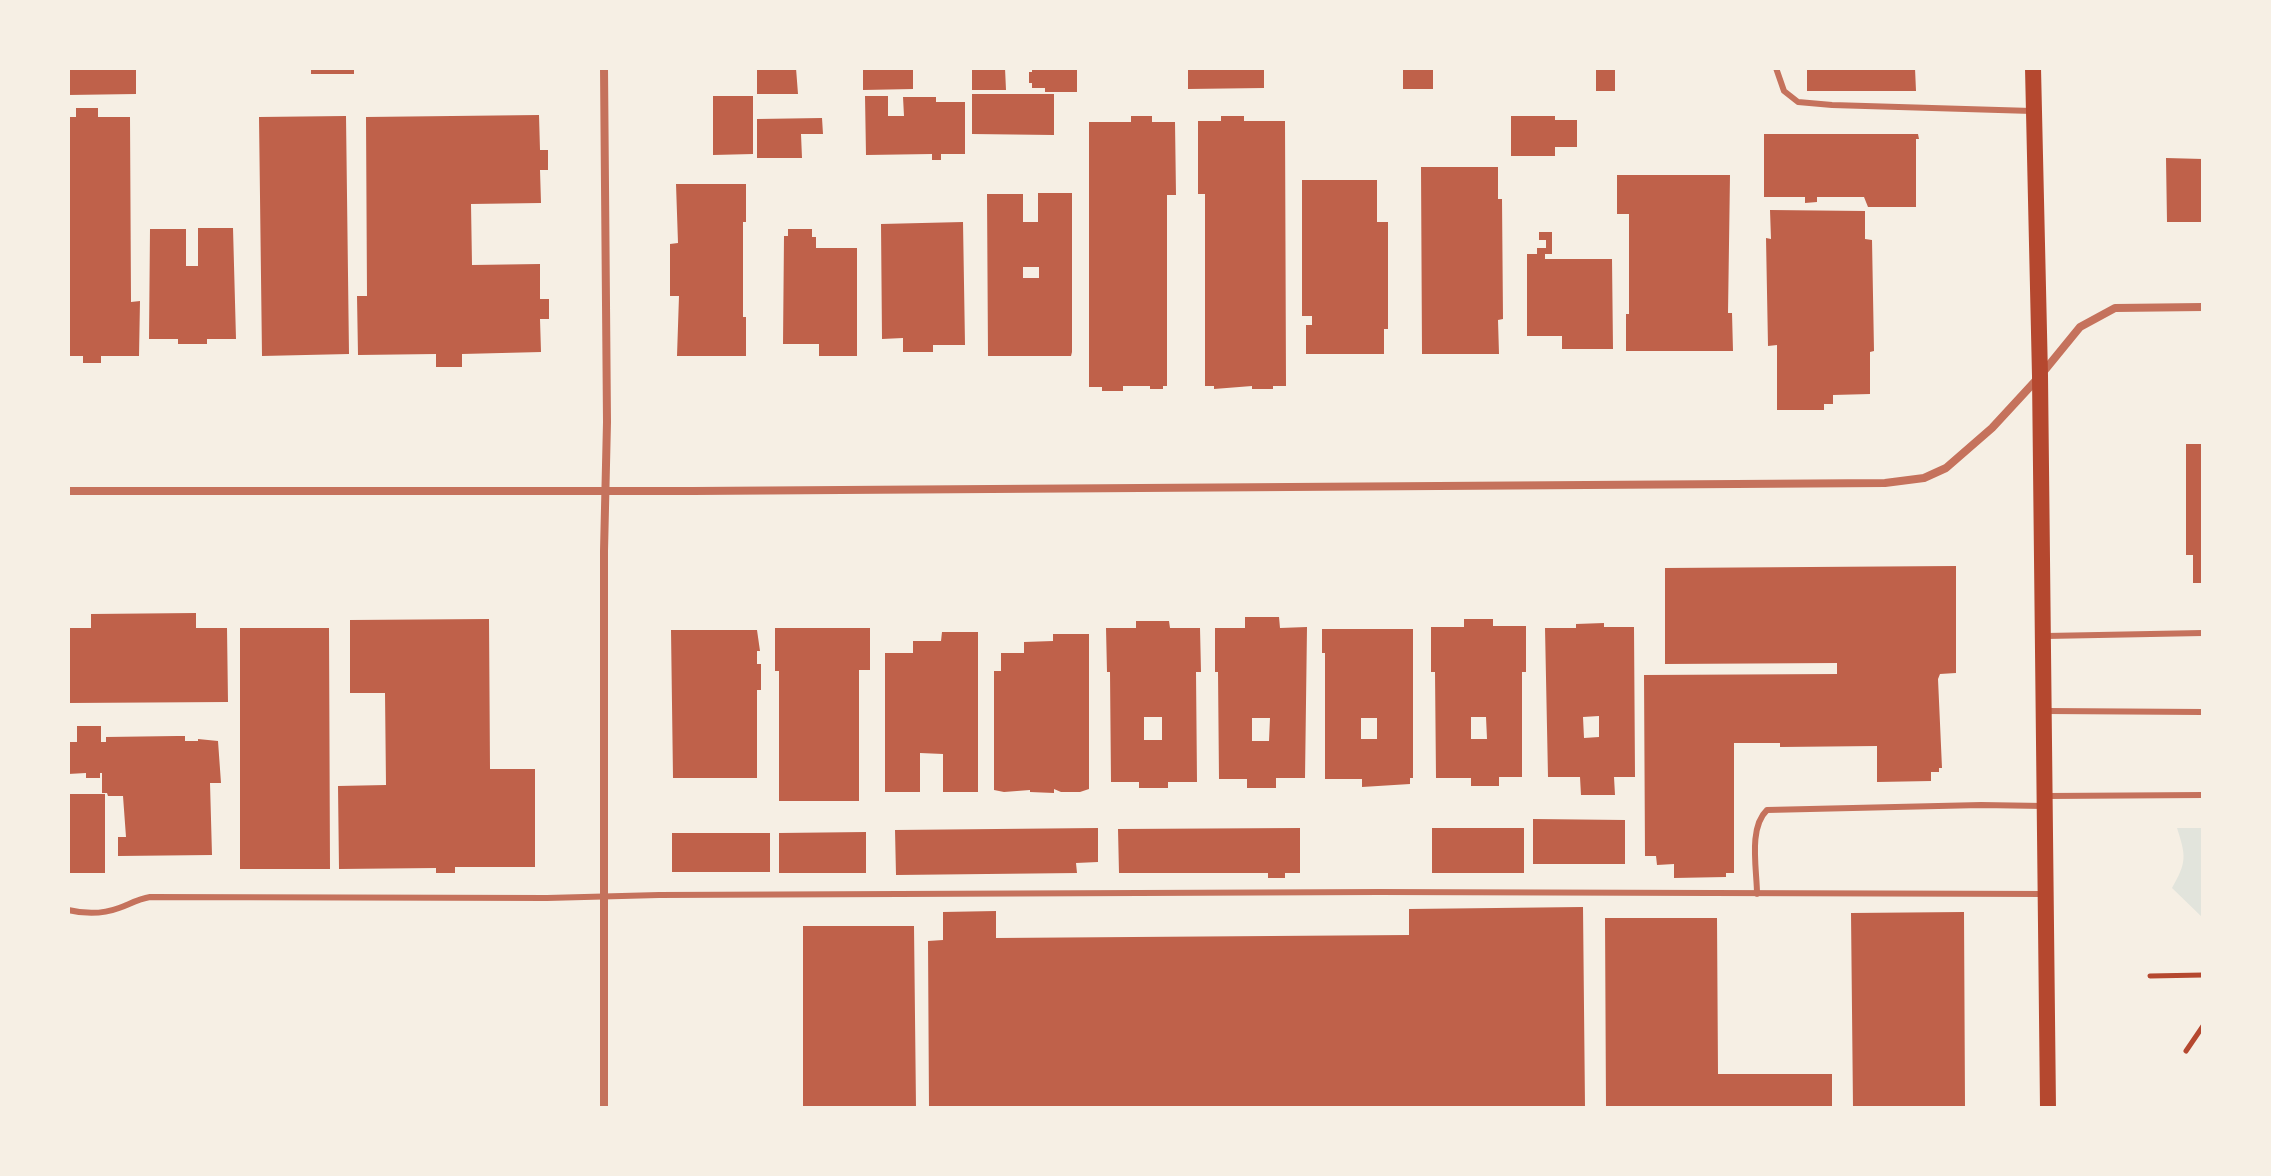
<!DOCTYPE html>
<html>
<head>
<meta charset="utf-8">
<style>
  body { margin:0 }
  #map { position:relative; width:2271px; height:1176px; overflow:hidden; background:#f6efe4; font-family:"Playfair Display",serif }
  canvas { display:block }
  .frame { position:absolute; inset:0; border:70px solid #f6efe4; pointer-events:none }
</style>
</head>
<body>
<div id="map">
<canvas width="2271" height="1176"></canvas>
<div class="frame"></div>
</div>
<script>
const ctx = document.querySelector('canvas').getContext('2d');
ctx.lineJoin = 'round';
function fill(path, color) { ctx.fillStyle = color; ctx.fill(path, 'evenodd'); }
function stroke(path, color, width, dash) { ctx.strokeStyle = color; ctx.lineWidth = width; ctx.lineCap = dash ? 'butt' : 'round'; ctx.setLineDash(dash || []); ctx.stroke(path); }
const green = new Path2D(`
  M2177,828H2203V918L2172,888C2187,862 2186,856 2177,828Z`);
const building = new Path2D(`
  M68,68H136V94L68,95Z
  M311,68H354V74H311Z
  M757,68H796L798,94H757Z
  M863,68H913V89L863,90Z
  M972,68H1005L1006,90H972Z
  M1032,68H1077V92H1045V88H1032V83H1029V72H1032Z
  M1188,68H1264V88L1188,89Z
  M1403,68H1433V89H1403Z
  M1596,68H1615V91H1596Z
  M1807,68H1915L1916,91H1807Z
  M972,94H1054V135L972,134Z
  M713,96H753V154L713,155Z
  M865,96H888V116H904L903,97H936V102H965V154H941V160H932V154L866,155Z
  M76,108H98V117H130L131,302L140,301L139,356H101V363H83V356H68V117H76Z
  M539,115L540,150H548V170H540L541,203L471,204L472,265L540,264V299H549V319H540L541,352L462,354V367H436V354L358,355L357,296H367L366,117Z
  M346,116L349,354L262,356L259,117Z
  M1131,116H1152V122H1175L1176,195H1167V386H1163V389H1150V386H1123V391H1102V387H1089V122H1131Z
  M1221,116H1244V121H1285L1286,386H1273V389H1252V386L1214,389V386H1205V194H1198V121H1221Z
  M1511,116H1555V120H1577V147H1555V156H1511Z
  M822,118L823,134H801L802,158H757V119Z
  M1764,134H1918L1919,139H1916V207H1868L1864,197H1817V202L1805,203V197H1764Z
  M2166,158L2203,159V222H2167Z
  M1421,167H1498V199H1502L1503,319L1498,320L1499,354H1422Z
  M1617,175H1730L1728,313H1732L1733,351H1626V314H1629V214H1617Z
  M1302,180H1377V222H1388V329H1384V354H1306V325H1312V316H1302Z
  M676,184H746V222H743V317H746V356H677L679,296H670V244L678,243Z
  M1038,193H1072V352L1071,356H988L987,194H1023V222H1038ZM1023,267H1039V278H1023Z
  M1770,210L1865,211V239L1872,240L1874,351L1870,352V394L1833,395V404H1824V410H1777V345L1768,346L1766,238L1771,239Z
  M963,222L965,345H933V352H903V338L882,339L881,224Z
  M198,228H233L236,339H207V344H178V339H149L150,229H186V266H198Z
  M788,229H812V237H816V248H857V356H819V344H783L784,236H788Z
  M1539,232H1552V254H1545V259H1612L1613,349H1562V336H1527V254H1537V248H1546V240H1539Z
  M2186,444H2203V583H2193V555H2186Z
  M1956,566V673L1940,674L1938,679L1942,768H1939V772H1931V781L1877,782V746L1780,747V743H1734V873H1726V877L1674,878V864L1657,865L1656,856H1645L1644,675L1837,674V663L1665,664V568Z
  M196,613V628H227L228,702L68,703V628H91V614Z
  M1245,617H1279L1280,628L1307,627L1305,778H1276V788H1247V779H1219L1218,672H1215V628H1245ZM1252,718H1270L1269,741H1252Z
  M489,619L490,769H535V867H455V873H436V868L339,869L338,786L386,785L385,693H350V620Z
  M1464,619H1493V626H1526V672H1522V777H1499V786H1471V778H1436L1435,672H1431V627H1464ZM1471,717H1486L1487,739H1471Z
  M1136,621H1169L1170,628H1200L1201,672H1196L1197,782H1168V788H1139V782H1111L1110,672H1107L1106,628H1136ZM1144,717H1162V740H1144Z
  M1604,623V627H1634L1635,777H1614L1615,795H1581L1580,777H1548L1545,628H1576V624ZM1599,716V737L1584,738L1583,717Z
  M240,628H329L330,869H240Z
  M775,628H870V670H859V801H779V671H775Z
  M1322,629H1413V778H1410V784L1362,787V779H1325V653H1322ZM1361,718H1377V739H1361Z
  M671,630H757L760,651H757V664H761V690H757V778H673Z
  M942,632H978V792H943V754L920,753V792H885V653H913V641H941Z
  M1053,634H1089V789L1080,792H1061L1054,789V793L1030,792V790L1004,792L994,790V671H1001V653H1024V642L1053,641Z
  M77,726H101V742H106V737L177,736H185V741H198V739L218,741L221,783H210L212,855L118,856V837H126L123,796H108L107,793H102V773H100V778H86V773L68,774V742H77Z
  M68,794H105V873H68Z
  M1533,819L1625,820V864H1533Z
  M1098,828V862L1076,863L1077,873L896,875L895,830Z
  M1300,828V873H1285V878H1268V873H1119L1118,829Z
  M1432,828H1524V873H1432Z
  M866,832V873H779V833Z
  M672,833H770V872H672Z
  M1583,907L1585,1108H929L928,941L943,940V912L996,911V938L1409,935V909Z
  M1964,912L1965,1108H1853L1851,913Z
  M1605,918H1717L1718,1074H1832V1108H1606Z
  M803,926H914L916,1108H803Z`);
const path = new Path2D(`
  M2150,976L2203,975
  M2186,1051L2203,1026`);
const service = new Path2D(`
  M1776,68L1784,91L1798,102L1832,105L2032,111
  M2046,636L2203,633
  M2047,711L2203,712
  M2048,796L2203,795
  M1757,894C1757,870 1748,828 1767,810L1981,805L2044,806
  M68,910C85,914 103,914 119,908C130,904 138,899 150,897L547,898L659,895L1379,892L2045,894`);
const minor = new Path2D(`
  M68,491H693L1885,483L1924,478L1946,468L1992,428L2040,376L2080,327L2115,308L2203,307
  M604,1108V551L607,422L604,68`);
const secondary = new Path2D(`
  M2033,68L2040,376L2048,1108`);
fill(green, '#e2e4dc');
fill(building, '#bf614a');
stroke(path, '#b5482f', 5);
stroke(service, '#c5725c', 6);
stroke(minor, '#c5725c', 8);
stroke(secondary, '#b5482f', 16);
</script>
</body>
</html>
